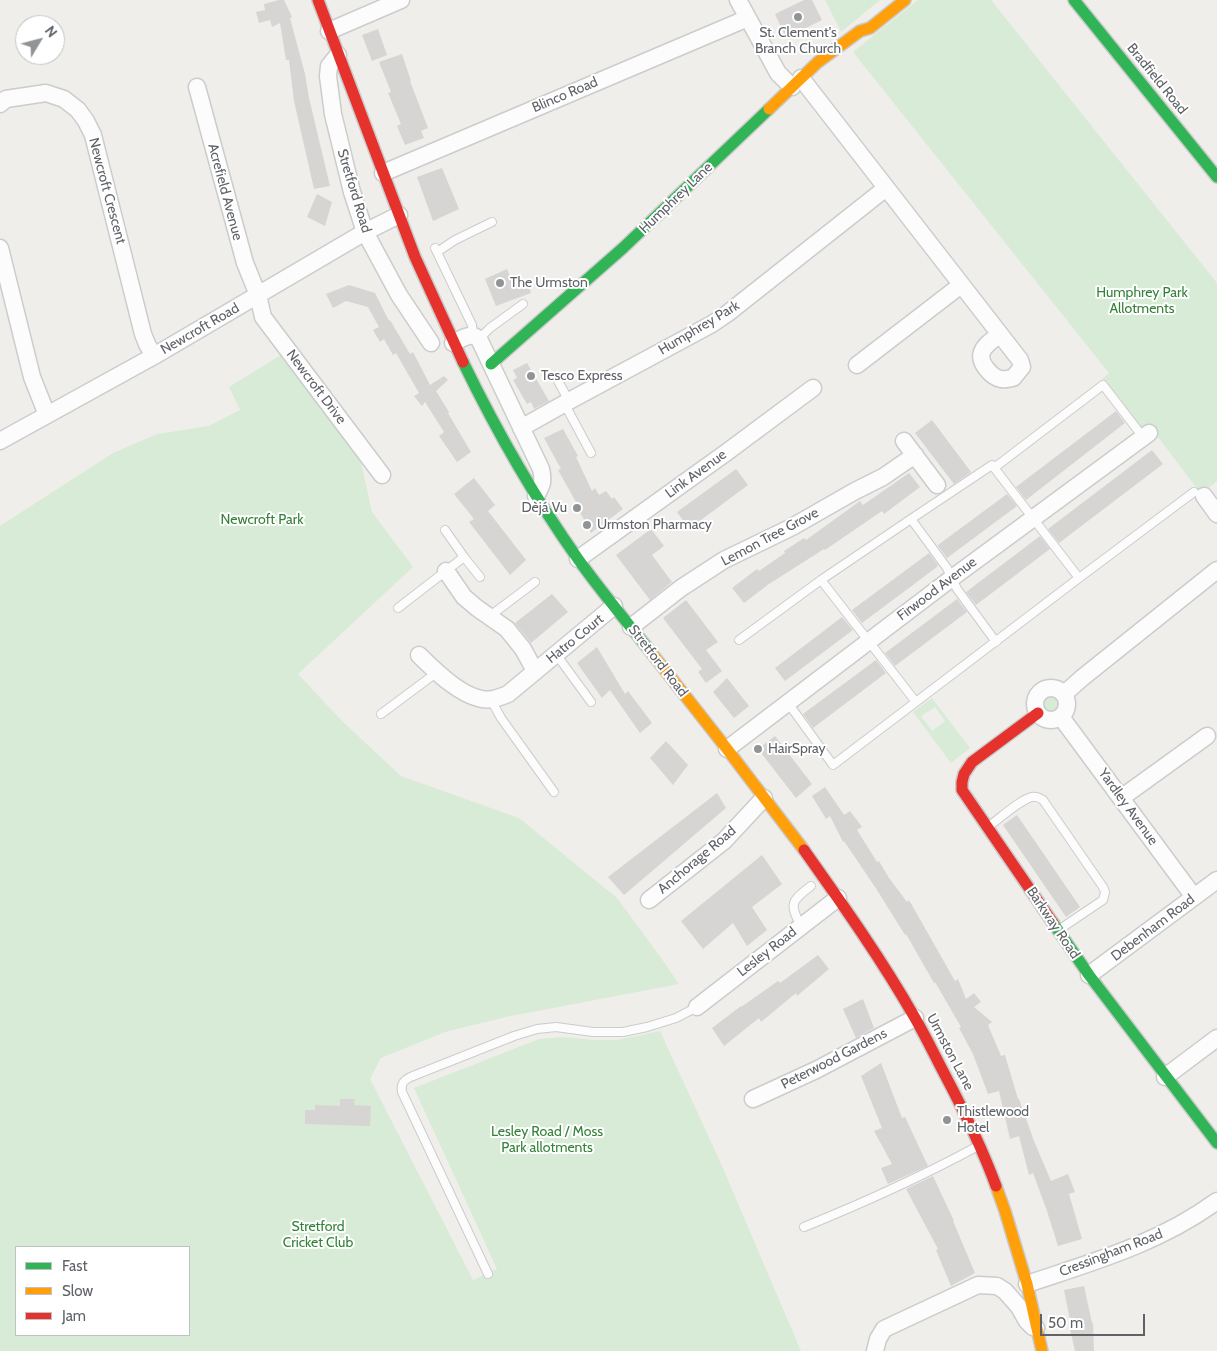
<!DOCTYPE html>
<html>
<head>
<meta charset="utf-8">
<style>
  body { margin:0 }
  #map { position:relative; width:1217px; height:1351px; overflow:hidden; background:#efeeea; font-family:Cabin,sans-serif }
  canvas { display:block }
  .legend { position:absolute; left:15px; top:1246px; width:175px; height:90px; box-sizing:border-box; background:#fff; border:1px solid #bfc1c3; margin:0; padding:6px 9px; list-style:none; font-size:15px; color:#5f6368 }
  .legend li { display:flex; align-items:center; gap:10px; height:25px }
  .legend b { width:25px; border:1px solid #bfc1c3 }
  .north { position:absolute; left:15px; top:15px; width:50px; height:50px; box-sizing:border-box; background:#fff; border:1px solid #bfc1c3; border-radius:50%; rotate:53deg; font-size:14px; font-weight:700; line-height:20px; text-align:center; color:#5f6368 }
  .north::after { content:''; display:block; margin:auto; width:18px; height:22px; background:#919496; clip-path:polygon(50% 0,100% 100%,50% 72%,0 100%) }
  .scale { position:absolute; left:1040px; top:1314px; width:105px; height:22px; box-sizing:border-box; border:2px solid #5f6368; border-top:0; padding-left:6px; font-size:15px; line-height:18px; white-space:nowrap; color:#5f6368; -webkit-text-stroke:4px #fff; paint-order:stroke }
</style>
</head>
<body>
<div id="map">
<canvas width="1217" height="1351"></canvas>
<ul class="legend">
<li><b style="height:6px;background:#30b455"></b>Fast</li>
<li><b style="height:6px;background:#ff9f0a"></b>Slow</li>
<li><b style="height:6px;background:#e5322d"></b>Jam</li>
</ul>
<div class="north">N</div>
<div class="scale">50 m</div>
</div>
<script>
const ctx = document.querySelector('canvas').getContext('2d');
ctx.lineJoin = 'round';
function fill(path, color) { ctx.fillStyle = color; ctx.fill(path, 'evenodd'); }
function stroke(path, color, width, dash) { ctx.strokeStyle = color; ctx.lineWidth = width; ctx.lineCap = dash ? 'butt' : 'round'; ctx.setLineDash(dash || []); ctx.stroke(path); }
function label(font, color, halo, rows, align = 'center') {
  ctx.font = font + ' Cabin,sans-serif'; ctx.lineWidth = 4; ctx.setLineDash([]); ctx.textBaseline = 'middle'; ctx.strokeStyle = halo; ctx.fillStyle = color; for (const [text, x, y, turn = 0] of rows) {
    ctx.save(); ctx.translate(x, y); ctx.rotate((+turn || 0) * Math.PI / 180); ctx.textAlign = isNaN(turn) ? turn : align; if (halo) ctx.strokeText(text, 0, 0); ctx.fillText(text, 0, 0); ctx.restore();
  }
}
const green = new Path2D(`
  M825,0H880L841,32Z
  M918,0H991L1217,283V481L1201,494L1149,425L1141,430L1102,379L1109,373L853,52Z
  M281,355L346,441L361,462L372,512L413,567L298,674L342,721L401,776L519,818L617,898L659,955L679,984L506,1017L445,1032L381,1058L370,1079L473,1280L497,1269L414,1088L539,1039L565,1037L594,1040H616L638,1036L660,1031L722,1166L801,1351H0V526L113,453L157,434L209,426L240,410L229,387ZM16,1247H189V1335H16Z
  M1043 703a9 9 0 1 1 18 0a9 9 0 1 1-18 0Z
  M932,698L970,748L951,763L913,712ZM935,707L945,721L932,731L921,716Z`);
const building = new Path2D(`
  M279,0H284L292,17L290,18L305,74L309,98L330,186L314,189L294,101L289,60H286L280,23L272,27L270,20L259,23L256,12L265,10L264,4Z
  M804,0H812L822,20L786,38L775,14Z
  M378,29L387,55L372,61L362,35Z
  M402,54L411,81H410L428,128L421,131L424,138L405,145L397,126L401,124L388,93L391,92L379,62Z
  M442,168L459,209L433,221L417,177Z
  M317,194L332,202L325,226L307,217Z
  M507,269L514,286L527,280L531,293L496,306L485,279Z
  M349,285L375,293L389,321L390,320L410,354L413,352L430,385L444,376L448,380L436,391L449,412L448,413L471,452L457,462L439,436L444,432L425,402L422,406L414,396L419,393L396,353L393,355L384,339L380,342L373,330L379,327L368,307L346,301L333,308L326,294Z
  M527,363L549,401L534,409L531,402L527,404L513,380L517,378L513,370Z
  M1116,411L1125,423L1026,500L1016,487Z
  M932,420L971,472L954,484L915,433Z
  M563,429L578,456L576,457L592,491L595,488L599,495L606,491L612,499L614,497L623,509L591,533L575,503L576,502L558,470L561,469L544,438Z
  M1152,450L1163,464L1059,543L1048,529Z
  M736,469L748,485L689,529L677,512Z
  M909,473L920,487L884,514L882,511L825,550L824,549L769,584L744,603L732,588L757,569L759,571L785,553L784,551L804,538L806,540L860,501L863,505Z
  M474,478L495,505L488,511L526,560L510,575L469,522L474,519L454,494Z
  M1007,494L1017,506L947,558L938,546V545Z
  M651,529L664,546L652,555L672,582L650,600L616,555Z
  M1040,536L1050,549L976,605L966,592Z
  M929,553L938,565L937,567L862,623L852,610Z
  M552,594L568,612L531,643L515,623Z
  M957,599L967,612L895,666L885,653Z
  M686,600L718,642L706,650L722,671L706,683L698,672L702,669L663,618Z
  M842,617L853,630L785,681L775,668Z
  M597,647L625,694L628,691L652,723L640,733L610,690L602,698L577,663Z
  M876,660L886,673L813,728L803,714Z
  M727,678L749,706L734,718L713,692Z
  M775,736L812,784L796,798L758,749Z
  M666,741L688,765L673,785L650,758Z
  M825,787L844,815L850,811L862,827L857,830L877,862L879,861L889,878L907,902L909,900L955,981L958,979L966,999L974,993L981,1002L974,1007L992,1022L988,1025L1001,1056L1005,1055L1018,1099H1019L1034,1141L1051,1181L1068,1174L1075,1192L1069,1194L1082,1239L1058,1246L1047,1211L1033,1173L1029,1175L1019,1136L1010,1139L999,1091L988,1094L973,1054L959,1028L961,1027L935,982L934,983L906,934L905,935L877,890L844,841L843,842L830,816L826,819L812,796Z
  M717,793L726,808L624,895L608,877Z
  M1017,815L1080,907L1066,917L1003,825Z
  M762,855L782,884L752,907L767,930L747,946L733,923L703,949L681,921Z
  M818,955L829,969L797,996L796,993L761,1022L759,1018L724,1046L712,1028L741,1006V1007L778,981L780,983Z
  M863,999L874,1028L856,1038L843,1009Z
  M881,1063L902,1118L905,1117L928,1166L888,1184L881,1168L892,1164L874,1131L882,1128L861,1076Z
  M340,1099H355L354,1105L371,1106L370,1126L305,1124V1110H315V1105L340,1106Z
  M933,1176L954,1221H953L975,1273L951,1286L936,1250L938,1249L906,1189Z
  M1084,1286L1092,1323H1093L1094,1351H1075L1069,1325H1071L1064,1290Z`);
const lane = new Path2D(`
  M435,248L472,325L473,336
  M437,252L455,240L492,222
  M479,339L490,328L523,304
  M557,379L569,401
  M564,403L591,453
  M994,468L1103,385L1143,437
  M911,519L947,568L957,589L996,642
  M445,530L464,557L480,577
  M1079,578L1194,492
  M821,580L916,702
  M398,608L464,557
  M490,616L535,582
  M739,640L821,580L911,519L992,465L1079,578L833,765L788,703
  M556,654L591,702
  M491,700L501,718L554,792
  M381,714L436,673
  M989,826C999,819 1021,799 1032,797C1037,796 1040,798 1043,800L1103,887L1105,892L1103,900L1060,929
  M801,926C789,904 791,901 811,886
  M804,1227C863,1203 921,1177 978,1146
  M488,1274L402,1092C400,1083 405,1079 413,1076L514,1036L537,1029L556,1027L593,1032H623L647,1027L676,1018L697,1007`);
const street = new Path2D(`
  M738,0L778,73L792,87
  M329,31L401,0
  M338,55L329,66L328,76L333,114L352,192L365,232L399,295L431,343
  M801,78L1020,360L1022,367L1013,378C1010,378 1005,380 1001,379C991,377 978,362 982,352C985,344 993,340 999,335
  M197,87L245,263L258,295L263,317L382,475
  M0,104L6,99L46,93L64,99L78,110L86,121L93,135L143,334L147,344L154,356
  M383,173L748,18
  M0,248L32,377L47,415
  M453,343C463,338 470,332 479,339L541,469C544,482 542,485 536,496
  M857,365L961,285
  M521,428L569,401L712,324L728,313L886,188
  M0,441L154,356L365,232L399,215
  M904,441L937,485
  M1204,496L1217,514
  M578,559L727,452L813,388
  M446,571L464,597L477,608L507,629L523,649L535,671
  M631,627L681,588L724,560L792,527L855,491L883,477L915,455
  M419,655C435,671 468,704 493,699C498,698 503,696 508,694L614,606
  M1035 704a16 16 0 1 1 32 0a16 16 0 1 1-32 0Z
  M1064,694L1082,678L1217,570
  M1061,717L1194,897
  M727,749L952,578L1149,433
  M1121,798L1207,736
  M649,900L724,841L764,798
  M1089,975L1217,880
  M697,1007L838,898
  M1165,1077L1217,1038
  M753,1099L816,1070L915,1018
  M1027,1284C1093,1262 1160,1243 1217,1201
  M875,1351L878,1339L884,1329L978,1285L997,1286L1005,1291L1019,1307L1027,1321L1033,1327L1036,1328`);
const fast = new Path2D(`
  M1074,0L1217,177
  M463,362C496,430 534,497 578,559C600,590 626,621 650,651
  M491,364L623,248L769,109
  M1053,923L1089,975L1217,1143`);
const slow = new Path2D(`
  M769,109L818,62L860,31L870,28L905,0
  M650,651L727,749L804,850
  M996,1186L1005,1211L1027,1284L1042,1351`);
const jam = new Path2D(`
  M318,0L415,257L463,362
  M1038,713L972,762L964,774L962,782V790L1053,923
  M804,850C843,905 882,960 915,1018C926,1037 935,1056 945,1075C964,1111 982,1148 996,1186`);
const markers = [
  [798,17,5,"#919496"],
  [500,283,5,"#919496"],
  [531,376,5,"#919496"],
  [577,508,5,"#919496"],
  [587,525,5,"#919496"],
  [758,749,5,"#919496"],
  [947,1120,5,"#919496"]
];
const poiNames = [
  ["St. Clement's",798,33,"center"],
  ["Branch Church",798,49,"center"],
  ["The Urmston",510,283],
  ["Tesco Express",541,376],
  ["Dèjá Vu",567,508,"right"],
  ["Urmston Pharmacy",597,525],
  ["HairSpray",768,749],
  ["Thistlewood",957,1112],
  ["Hotel",957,1128]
];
const streetNames = [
  ["Bradfield Road",1157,79,51],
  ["Blinco Road",565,95,-23],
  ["Newcroft Crescent",107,191,75],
  ["Stretford Road",354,191,73],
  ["Acrefield Avenue",225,192,75],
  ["Humphrey Lane",676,198,-44],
  ["Humphrey Park",699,328,-31],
  ["Newcroft Road",200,329,-30],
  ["Newcroft Drive",316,387,53],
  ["Link Avenue",696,474,-36],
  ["Lemon Tree Grove",770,537,-28],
  ["Firwood Avenue",937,589,-37],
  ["Hatro Court",575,639,-39],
  ["Stretford Road",658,661,52],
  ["Yardley Avenue",1128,807,54],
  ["Anchorage Road",697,860,-40],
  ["Barkway Road",1053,923,56],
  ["Debenham Road",1153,928,-37],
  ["Lesley Road",767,952,-38],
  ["Urmston Lane",950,1052,62],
  ["Peterwood Gardens",834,1059,-27],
  ["Cressingham Road",1111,1253,-21]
];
const parkNames = [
  ["Humphrey Park",1142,293],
  ["Allotments",1142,309],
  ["Newcroft Park",262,520],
  ["Lesley Road / Moss",547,1132],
  ["Park allotments",547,1148],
  ["Stretford",318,1227],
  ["Cricket Club",318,1243]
];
fill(green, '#d8ebd6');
fill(building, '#d6d5d3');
stroke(lane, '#cbcccc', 10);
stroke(street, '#cbcccc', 19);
stroke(fast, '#cacacb', 14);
stroke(slow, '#cacacb', 14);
stroke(jam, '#cacacb', 14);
stroke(lane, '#fdfcfc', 8);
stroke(street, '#fdfcfc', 16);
stroke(fast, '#30b455', 11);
stroke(slow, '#ff9f0a', 11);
stroke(jam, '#e5322d', 11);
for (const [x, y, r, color] of markers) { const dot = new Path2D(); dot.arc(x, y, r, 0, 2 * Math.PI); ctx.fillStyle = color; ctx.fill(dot); stroke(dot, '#fff', 2); }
label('14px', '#5f6368', '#fff', poiNames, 'left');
label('14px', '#5f6368', '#fff', streetNames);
label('14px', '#348238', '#fff', parkNames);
</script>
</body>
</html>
